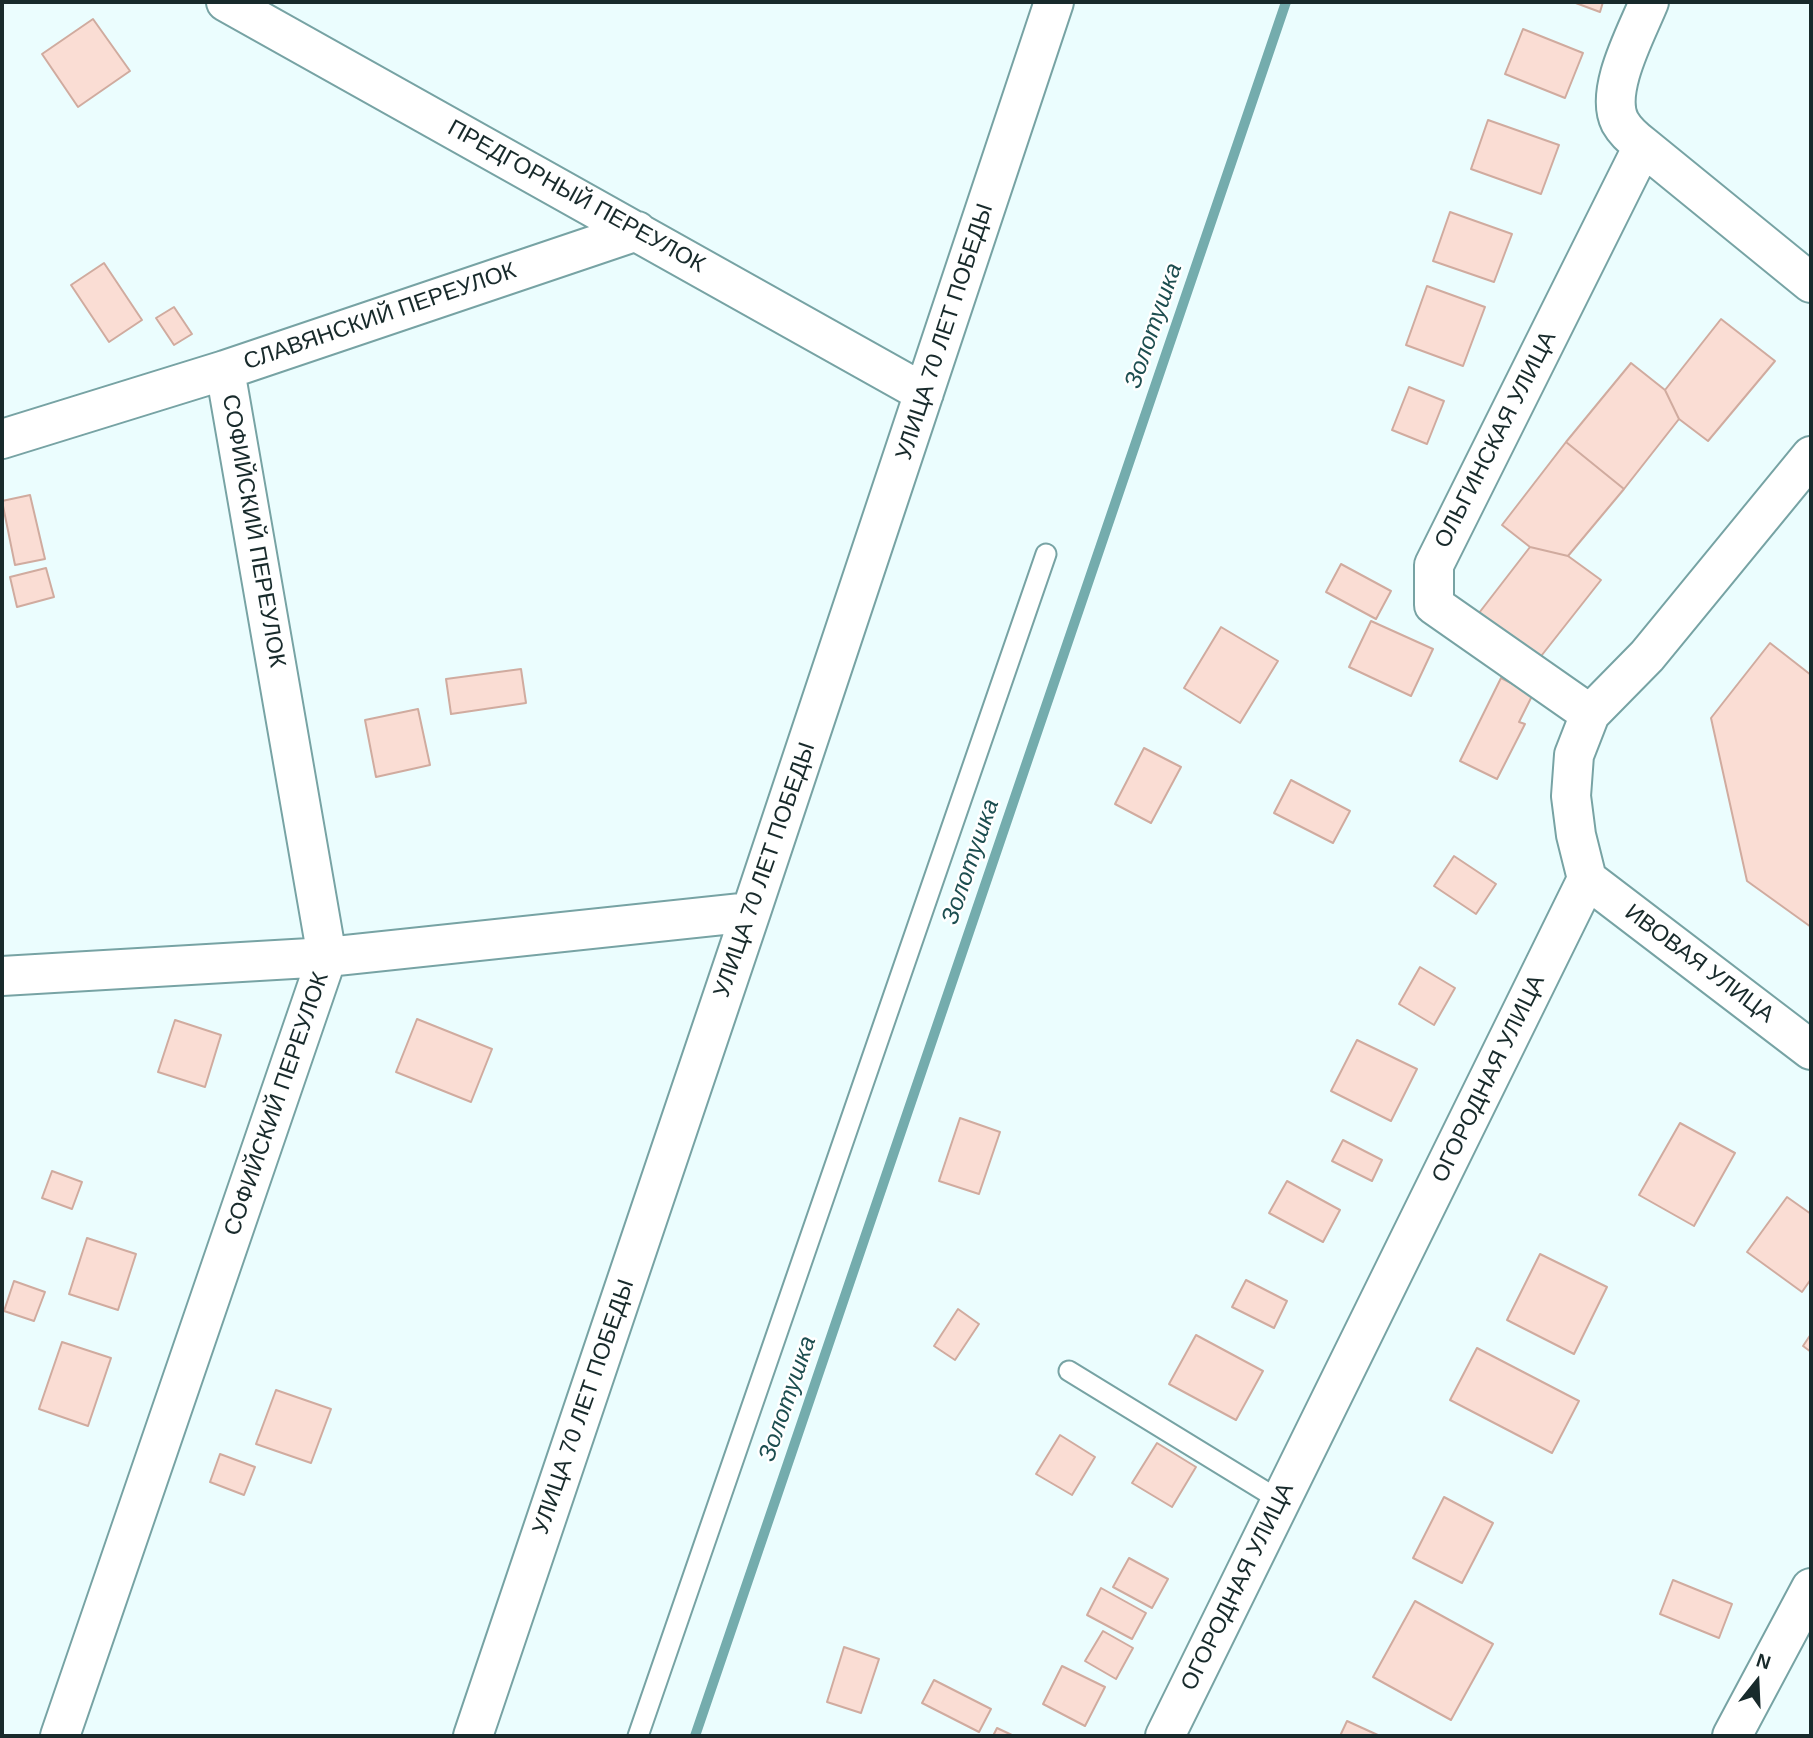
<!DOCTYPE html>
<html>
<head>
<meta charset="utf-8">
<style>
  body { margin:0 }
  #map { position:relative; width:1813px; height:1738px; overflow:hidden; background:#ebfdfe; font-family:Arial,sans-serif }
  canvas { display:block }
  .frame { position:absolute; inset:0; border:4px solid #182a2b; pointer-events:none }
  .north { position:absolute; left:1722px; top:1647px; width:70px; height:70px; -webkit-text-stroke:5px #fff; paint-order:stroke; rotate:18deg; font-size:19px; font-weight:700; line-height:28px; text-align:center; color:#182a2b }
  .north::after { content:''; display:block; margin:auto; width:24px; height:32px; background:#182a2b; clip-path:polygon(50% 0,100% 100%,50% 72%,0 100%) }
</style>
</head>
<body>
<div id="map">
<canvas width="1813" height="1738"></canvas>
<div class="frame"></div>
<div class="north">N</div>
</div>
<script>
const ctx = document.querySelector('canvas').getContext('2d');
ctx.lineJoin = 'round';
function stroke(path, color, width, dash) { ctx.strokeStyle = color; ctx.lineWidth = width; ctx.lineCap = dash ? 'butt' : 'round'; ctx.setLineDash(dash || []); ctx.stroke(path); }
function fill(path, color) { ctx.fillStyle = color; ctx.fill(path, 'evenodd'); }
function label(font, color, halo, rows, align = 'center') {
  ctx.font = font + ' Arial,sans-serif'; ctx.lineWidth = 5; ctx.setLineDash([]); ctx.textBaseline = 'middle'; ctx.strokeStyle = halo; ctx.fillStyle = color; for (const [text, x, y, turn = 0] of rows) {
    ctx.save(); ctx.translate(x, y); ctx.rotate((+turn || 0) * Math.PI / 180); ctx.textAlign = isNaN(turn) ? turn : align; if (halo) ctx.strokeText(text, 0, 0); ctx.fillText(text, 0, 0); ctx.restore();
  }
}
const stream = new Path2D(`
  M695,1736L1286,2`);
const building = new Path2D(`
  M1573,2H1603L1600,12Z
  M93,19L130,71L78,107L42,54Z
  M1523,29L1583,53L1565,98L1505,74Z
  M1488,120L1559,145L1541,194L1471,169Z
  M1450,212L1512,234L1494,282L1433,261Z
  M104,263L142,320L109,342L71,285Z
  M1427,286L1485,307L1463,366L1406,345Z
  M174,307L192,334L174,345L156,318Z
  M1721,319L1775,361L1708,441L1679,419L1665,390Z
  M1631,363L1665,390L1679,419L1624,489L1566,442Z
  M1409,387L1444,401L1427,444L1392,430Z
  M1566,442L1624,489L1568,556L1530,547L1502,525Z
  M30,495L45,559L15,565L2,501Z
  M1530,547L1568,556L1601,580L1538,660L1479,613Z
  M1341,564L1391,591L1376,619L1326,592Z
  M46,568L54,597L17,607L10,577Z
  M1371,621L1433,649L1411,696L1349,667Z
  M1221,627L1278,661L1240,723L1184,688Z
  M1770,643L1811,675V927L1747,881L1711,718Z
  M521,669L526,703L451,714L446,679Z
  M1501,678L1533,694L1519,722L1525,724L1497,779L1460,761Z
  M418,709L430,765L376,777L365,720Z
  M1144,748L1181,767L1151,823L1115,804Z
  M1291,780L1350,811L1333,843L1274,813Z
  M1454,856L1496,884L1476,914L1434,886Z
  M1420,967L1455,988L1434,1025L1399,1004Z
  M417,1019L492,1049L471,1102L396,1072Z
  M175,1020L221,1035L205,1087L158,1072Z
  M1357,1040L1417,1069L1391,1121L1331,1091Z
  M960,1118L1000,1132L979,1194L939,1181Z
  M1680,1123L1735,1153L1694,1226L1639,1195Z
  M1343,1140L1382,1160L1372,1181L1332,1161Z
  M52,1171L82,1182L72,1209L42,1198Z
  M1287,1181L1340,1210L1323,1242L1269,1213Z
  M1787,1197L1811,1214V1279L1802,1292L1747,1252Z
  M87,1238L136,1254L118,1310L69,1294Z
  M1540,1254L1607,1287L1574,1354L1507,1320Z
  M1246,1280L1287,1301L1274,1328L1232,1307Z
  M14,1281L45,1292L34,1321L4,1311Z
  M958,1309L979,1324L955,1360L934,1346Z
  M1811,1334V1352L1803,1346Z
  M1196,1335L1263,1371L1236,1420L1169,1384Z
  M62,1342L111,1358L88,1426L39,1409Z
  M1477,1348L1579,1401L1552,1453L1450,1400Z
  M276,1390L331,1409L311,1463L256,1444Z
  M1060,1435L1095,1457L1072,1495L1036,1474Z
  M1157,1443L1196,1467L1172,1507L1132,1483Z
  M220,1454L255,1467L244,1495L210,1482Z
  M1444,1497L1493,1523L1462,1583L1413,1558Z
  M1129,1558L1168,1579L1152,1608L1113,1587Z
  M1673,1580L1732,1604L1719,1638L1660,1614Z
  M1101,1588L1146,1613L1132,1639L1087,1615Z
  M1415,1601L1493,1644L1451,1720L1373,1677Z
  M1103,1631L1133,1648L1116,1679L1085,1661Z
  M844,1647L879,1659L861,1713L827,1702Z
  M1062,1666L1105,1687L1085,1726L1043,1704Z
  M934,1680L991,1709L979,1732L922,1703Z
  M1347,1721L1380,1736H1340Z
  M997,1728L1014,1736H993Z`);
const lane = new Path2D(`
  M1069,1371L1281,1501
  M638,1736L1046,554`);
const street = new Path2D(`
  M226,2L924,393
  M1649,2C1637,32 1604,91 1620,122C1625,131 1635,140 1643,146L1811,283
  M2,439L225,370L637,231
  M1590,714L1434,605V565L1643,146
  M1587,879L1811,1050
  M2,976L327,957L751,912
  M60,1736L327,957L225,370
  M473,1736L751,912L1054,2
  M1165,1736L1587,879L1576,835L1571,796L1574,755L1590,714L1647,656L1811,456
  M1732,1736L1811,1588`);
const streetNames = [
  ["ПРЕДГОРНЫЙ ПЕРЕУЛОК",576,197,29],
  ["СЛАВЯНСКИЙ ПЕРЕУЛОК",380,317,-19],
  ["УЛИЦА 70 ЛЕТ ПОБЕДЫ",945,332,-72],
  ["ОЛЬГИНСКАЯ УЛИЦА",1496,440,-63],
  ["СОФИЙСКИЙ ПЕРЕУЛОК",253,531,80],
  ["УЛИЦА 70 ЛЕТ ПОБЕДЫ",765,870,-71],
  ["ИВОВАЯ УЛИЦА",1699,964,37],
  ["ОГОРОДНАЯ УЛИЦА",1489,1079,-64],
  ["СОФИЙСКИЙ ПЕРЕУЛОК",277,1104,-71],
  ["УЛИЦА 70 ЛЕТ ПОБЕДЫ",584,1407,-71],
  ["ОГОРОДНАЯ УЛИЦА",1238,1587,-64]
];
const waterNames = [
  ["Золотушка",1154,326,-71],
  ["Золотушка",971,862,-71],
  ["Золотушка",788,1399,-71]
];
stroke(stream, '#74acad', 10);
fill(building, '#faddd4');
stroke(building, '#d0ab9f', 2);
stroke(lane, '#77a3a4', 23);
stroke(street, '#77a3a4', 42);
stroke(lane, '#fff', 19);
stroke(street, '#fff', 38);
label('23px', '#182a2b', '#fff', streetNames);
label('italic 24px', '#1d4e50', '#fff', waterNames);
</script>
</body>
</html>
